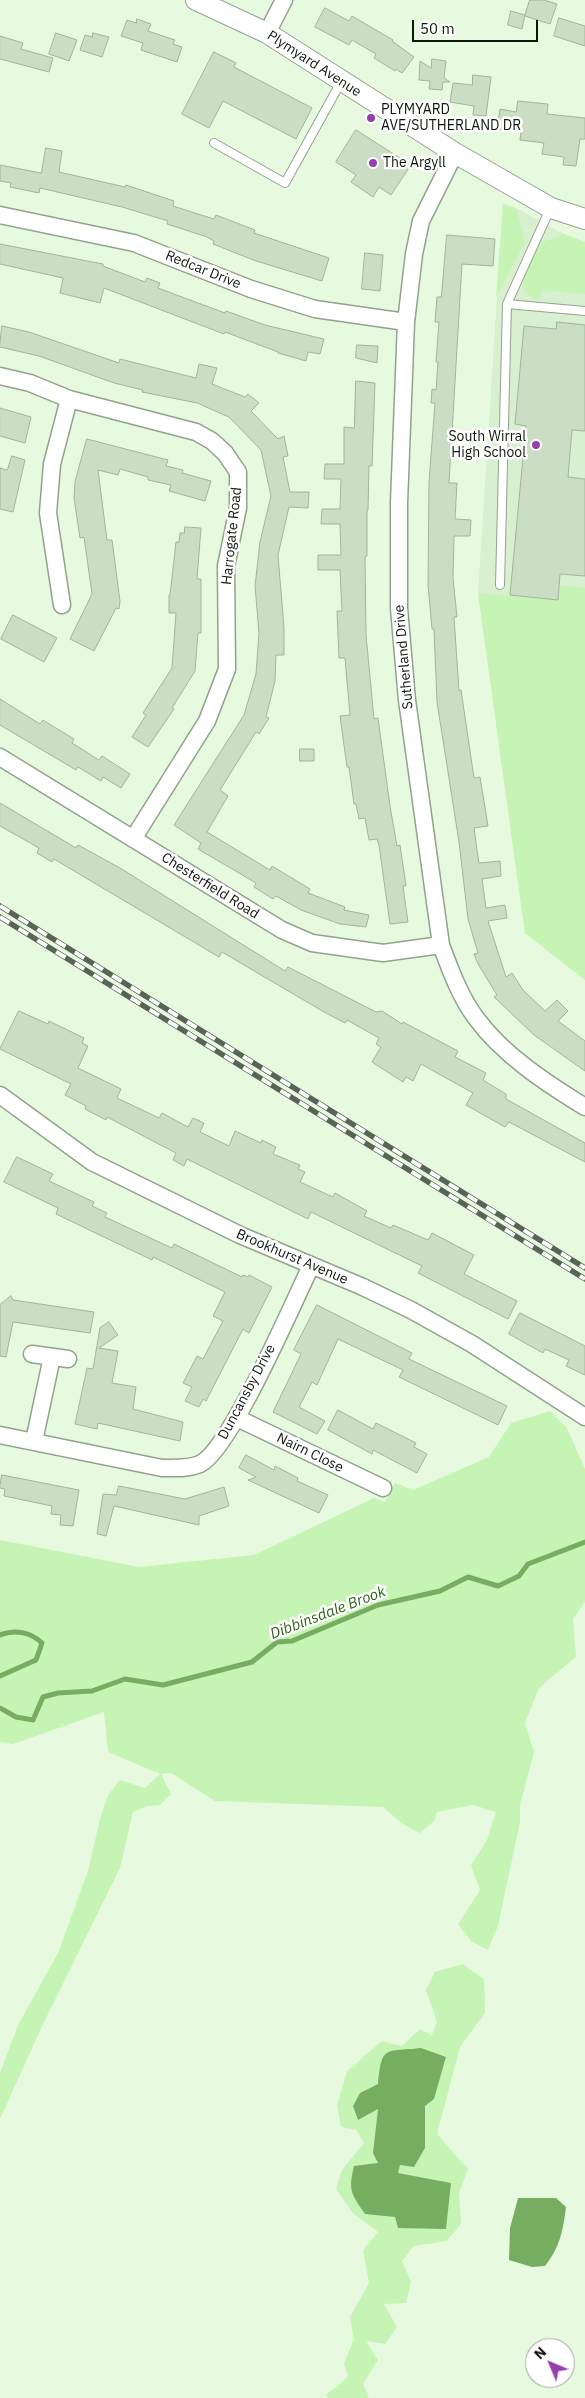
<!DOCTYPE html>
<html>
<head>
<meta charset="utf-8">
<style>
  body { margin:0 }
  #map { position:relative; width:585px; height:2398px; overflow:hidden; background:#e7fae0; font-family:"IBM Plex Sans",sans-serif }
  canvas { display:block }
  .north { position:absolute; left:525px; top:2338px; width:50px; height:50px; box-sizing:border-box; background:#fff; border:1px solid #9fa29f; border-radius:50%; rotate:315deg; font-size:14px; font-weight:700; line-height:20px; text-align:center; color:#10160e }
  .north::after { content:''; display:block; margin:auto; width:18px; height:22px; background:#9340ae; clip-path:polygon(50% 0,100% 100%,50% 72%,0 100%) }
  .scale { position:absolute; left:412px; top:20px; width:126px; height:22px; box-sizing:border-box; border:2px solid #10160e; border-top:0; padding-left:6px; font-size:15px; line-height:18px; white-space:nowrap; color:#10160e; -webkit-text-stroke:4px #fff; paint-order:stroke }
</style>
</head>
<body>
<div id="map">
<canvas width="585" height="2398"></canvas>
<div class="north">N</div>
<div class="scale">50 m</div>
</div>
<script>
const ctx = document.querySelector('canvas').getContext('2d');
ctx.lineJoin = 'round';
function fill(path, color) { ctx.fillStyle = color; ctx.fill(path, 'evenodd'); }
function stroke(path, color, width, dash) { ctx.strokeStyle = color; ctx.lineWidth = width; ctx.lineCap = dash ? 'butt' : 'round'; ctx.setLineDash(dash || []); ctx.stroke(path); }
function label(font, color, halo, rows, align = 'center') {
  ctx.font = font + ' "IBM Plex Sans",sans-serif'; ctx.lineWidth = 5; ctx.setLineDash([]); ctx.textBaseline = 'middle'; ctx.strokeStyle = halo; ctx.fillStyle = color; for (const [text, x, y, turn = 0] of rows) {
    ctx.save(); ctx.translate(x, y); ctx.rotate((+turn || 0) * Math.PI / 180); ctx.textAlign = isNaN(turn) ? turn : align; if (halo) ctx.strokeText(text, 0, 0); ctx.fillText(text, 0, 0); ctx.restore();
  }
}
const built = new Path2D(`
  M503,204L516,208L564,234L585,242V980L525,933L478,593Z`);
const green = new Path2D(`
  M503,204L516,208L525,242L496,297Z
  M564,234L585,242V294L542,290L540,298L533,300L523,288L525,272L538,244Z
  M559,585L585,588V980L525,933L478,593L557,600Z
  M550,1411L567,1428L585,1469V1602L573,1619L576,1657L539,1688L525,1723L534,1752L520,1805V1822L498,1926L488,1950L471,1941L458,1924L480,1890L471,1865L487,1840L496,1812L473,1805L437,1812L435,1820L420,1833L403,1824L383,1807L215,1801L171,1773L161,1774L171,1794L160,1805L148,1806L133,1812L120,1868L44,2022L0,2119V2073L18,2025L58,1953L88,1871L100,1819L108,1795L120,1780L145,1788L160,1774L108,1752L104,1712L13,1744L0,1742V1540L139,1567L254,1555L374,1498L385,1502L395,1483L413,1490L489,1457L511,1423Z
  M463,1964L484,1979L485,2013L460,2047L437,2134L468,2169L459,2193L461,2224L447,2241L414,2246L402,2261L411,2282L406,2303L384,2304L397,2327L385,2344L366,2341L378,2360L363,2384L369,2398H328L326,2395L348,2377L344,2364L354,2339L350,2317L369,2283L363,2250L378,2232L353,2213L336,2189L342,2170L364,2143L356,2130L341,2127L337,2105L347,2071L382,2041L402,2046L420,2029L432,2035L437,2022L426,1990L435,1972Z`);
const water = new Path2D(`
  M421,2048L446,2057L434,2099L425,2106V2148L414,2167L400,2165L398,2173L451,2183L446,2229L398,2228L395,2217L365,2214C351,2193 348,2191 354,2166L378,2163L373,2153L378,2109L358,2120L353,2106L360,2093L378,2084C382,2045 384,2052 421,2048Z
  M518,2198H556L566,2207C563,2231 560,2247 545,2266L532,2267L509,2260L510,2228Z`);
const stream = new Path2D(`
  M0,1635C14,1629 31,1632 42,1643L36,1660L0,1676
  M0,1708L16,1717L33,1720L43,1697L58,1693L92,1691L125,1679L163,1685L252,1662L277,1642L292,1641L378,1605L440,1591L468,1577L498,1586L519,1576L528,1564L585,1542`);
const building = new Path2D(`
  M530,0H544L557,4L550,24L525,16Z
  M325,8L349,21L352,16L393,40L392,41L414,57L402,73L396,69L395,71L374,58L376,54L352,40L349,45L315,27Z
  M511,11L525,15L522,29L508,25Z
  M559,18L585,26V46L554,36Z
  M137,19L151,24L148,31L175,40L173,44L182,47L177,62L141,50L143,43L121,36L127,20L136,23Z
  M56,33L77,40L69,61L49,54Z
  M93,33L109,37L102,57L80,50L85,35L92,37Z
  M0,36L23,43L21,49L53,58L49,72L0,59Z
  M214,52L236,63L234,67L312,108L296,139L223,101L209,128L182,114Z
  M432,59L446,61L444,78L450,82H443L442,90L429,89L430,81L419,80L420,61L431,68Z
  M473,75L491,77L486,116L473,115L474,106L450,102L453,83L472,85Z
  M518,101L548,104L547,114L585,118V139H580L576,166L563,165L564,157L542,154L544,143L520,140L521,132L497,129L500,109L516,112Z
  M356,130L411,165L391,195L379,187L373,197L351,182L356,175L336,162Z
  M46,148L62,151L59,172L125,187L126,185L174,201L173,206L214,219L216,215L255,230L254,233L329,258L322,281L256,261L213,244L214,241L207,237L167,224L168,221L122,207L40,188L39,193L10,187L11,183L0,181V165L41,173Z
  M447,235L495,239L493,266L462,264L449,483H457L455,519L471,520L470,536H454L453,578L457,617H454L459,691L461,690L474,778L480,777L488,826L474,828L477,850L479,863L500,861L501,876L482,879L484,893L486,908L505,905L507,918L488,921L506,977L512,973L523,990L545,1011L557,1000L568,1011L558,1021L585,1041V1071L534,1035L494,997L497,995L478,964L474,954L478,953L468,919L459,842L437,702L434,629H432L428,585L429,482L435,403H431L432,389L436,390L438,362H436L439,322H435L437,297H441Z
  M0,244L103,264V266L145,282L147,278L160,283L158,288L225,313L226,311L265,325L324,339L320,354L308,352L306,361L278,353V352L225,332L224,334L104,288L100,303L60,293L63,278L0,264Z
  M365,253L383,255L380,291L362,289Z
  M557,322L585,325V431L572,430L568,477L585,479V576L560,574L558,600L510,595L526,426L515,424L524,326L556,329Z
  M2,326L29,332L119,363L120,359L196,378L199,364L217,368L212,384L245,397L248,394L259,403L251,411L278,439L284,436L288,456L283,457L290,492H309L308,508L289,507L278,555L284,628V655H276L275,681L266,717L269,718L259,734L256,732L220,790L228,796L207,832L270,870L272,866L310,889L308,893L345,907L344,910L369,915L366,927L340,924L301,910L276,896L273,899L254,887L256,883L198,849L201,843L174,825L244,715L256,674L259,633L255,586L260,542L271,496L261,450L229,417L197,403L142,392L143,390L114,383L39,356L0,347Z
  M357,345L378,346L377,363L356,358Z
  M356,381L375,383L372,466H369L368,510H367V556L365,557L366,635L374,719L378,718L390,806L397,846L400,845L406,886H403L408,922L390,924L379,845L377,839L369,840L365,818L359,819L356,804H354L349,767H347L340,716L350,715L345,658H339L337,611H342L340,570H318V555H341L340,524H321L322,509H340L341,479H324L325,464H344V427L354,428Z
  M0,408L31,417L25,443L0,436Z
  M87,439L168,460L166,466L183,470L182,473L211,481L205,501L169,491L171,485L148,480V477L120,469L118,475L98,470L107,540H112L120,601L119,609L116,608L94,651L70,639L92,594L84,537L80,538L74,498L75,482Z
  M12,456L25,460L13,512L0,509V468L7,470Z
  M185,527L201,528L197,579H201V633H198L195,671L172,708L174,709L148,747L132,737L146,715L143,713L172,668L176,613H169V595H170L176,542H179L180,533H184Z
  M13,615L57,638L44,662L1,639Z
  M0,699L40,724L43,720L74,739L72,743L99,760L102,756L130,774L121,788L103,777L101,781L78,767L76,770L0,725Z
  M300,749H314V761H300Z
  M0,803L76,848L78,845L120,868L285,971L288,967L376,1012L382,1011L402,1024L403,1022L458,1051L455,1057L486,1073L483,1080L506,1094V1099L585,1143V1162L509,1122L505,1127L466,1105L473,1093L421,1064L413,1081L406,1077L403,1082L372,1062L381,1047L376,1044L379,1038L347,1020L345,1023L324,1012L222,952L219,957L54,859L52,862L37,853L39,848L0,826Z
  M19,1011L48,1024L49,1021L84,1038L82,1043L88,1046L78,1068L121,1089L117,1098L159,1118L162,1113L188,1127L193,1118L204,1123L200,1132L229,1146L235,1131L261,1143L262,1140L276,1147L273,1154L300,1165L298,1169L305,1172L300,1182L333,1197L335,1193L367,1211L364,1216L391,1228L393,1225L428,1240L432,1233L474,1255L464,1274L517,1301L508,1319L418,1273L422,1266L311,1212L308,1219L187,1159L184,1166L173,1160L176,1153L107,1117L106,1120L85,1109L86,1106L65,1095L71,1084L0,1049Z
  M17,1157L53,1174L49,1181L94,1202L92,1206L107,1213L105,1217L172,1248L174,1244L242,1277L243,1275L248,1277L249,1275L272,1287L249,1333L243,1329L206,1401L203,1399L199,1407L185,1401L192,1387L183,1383L197,1356L203,1359L223,1321L213,1316L225,1292L153,1257L152,1260L56,1214L58,1208L4,1182Z
  M11,1296L13,1300L94,1312L90,1333L13,1322L6,1357L0,1356V1305Z
  M317,1305L412,1353L409,1359L507,1406L498,1425L399,1377L403,1370L338,1339L317,1385L312,1382L299,1407L325,1421L317,1434L273,1412L301,1354L294,1350Z
  M520,1313L585,1346V1375L566,1366L569,1360L545,1349L543,1353L509,1334Z
  M109,1322L118,1335L99,1348L118,1351L112,1383L136,1387L133,1409L183,1422L180,1441L98,1423L97,1429L75,1424L87,1368L93,1369L100,1328Z
  M338,1410L373,1429L376,1423L416,1443L414,1447L427,1454L417,1473L373,1450L372,1454L328,1430Z
  M246,1455L274,1470L275,1466L298,1478L297,1481L328,1495L319,1513L248,1480L256,1477L239,1468Z
  M2,1475L79,1490L73,1526L60,1525L61,1515L51,1514L52,1506L4,1496L5,1489L0,1488Z
  M119,1486L185,1499L224,1487L229,1506L199,1516V1525L114,1506L106,1536L97,1534L103,1494L116,1495Z`);
const service = new Path2D(`
  M214,143L285,183L341,82
  M507,304L585,311
  M500,585L507,304L550,209`);
const minor = new Path2D(`
  M267,33L284,0
  M455,153L421,221L414,254L406,322L399,503V608L407,700L441,945C450,969 460,997 476,1018C503,1055 546,1083 585,1107
  M0,215L134,243L251,289L315,309L406,322
  M0,376L30,383L69,399L196,432L212,441L225,453L238,472V508L226,566L227,669L207,721L133,839
  M62,605L48,513L52,464L69,399
  M0,757L282,930L312,943L383,953L441,945
  M0,1095L92,1162L240,1235L363,1287L411,1310L472,1344L585,1417
  M32,1354L68,1359
  M237,1418L383,1488
  M0,1435L162,1468C175,1468 188,1469 200,1464C230,1450 293,1303 311,1266
  M34,1441L52,1357`);
const tertiary = new Path2D(`
  M196,0L267,33L455,153L551,208L585,219`);
const rail = new Path2D(`
  M0,906L585,1268
  M0,917L585,1279`);
const markers = [
  [371,118,5,"#9340ae"],
  [373,163,5,"#9340ae"],
  [536,445,5,"#9340ae"]
];
const streetNames = [
  ["Plymyard Avenue",314,64,33],
  ["Redcar Drive",203,270,22],
  ["Harrogate Road",232,536,-84],
  ["Sutherland Drive",404,657,-95],
  ["Chesterfield Road",210,886,32],
  ["Brookhurst Avenue",292,1257,23],
  ["Duncansby Drive",247,1392,-62],
  ["Nairn Close",310,1453,26]
];
const poiNames = [
  ["PLYMYARD",381,110],
  ["AVE/SUTHERLAND DR",381,126],
  ["The Argyll",383,163],
  ["South Wirral",526,437,"right"],
  ["High School",526,453,"right"]
];
const waterNames = [
  ["Dibbinsdale Brook",328,1613,-21]
];
fill(built, '#d8efd0');
fill(green, '#c6f4b4');
fill(water, '#77ad61');
stroke(stream, '#77ad61', 5);
fill(building, '#cbddc5');
stroke(building, '#a2b49c', 1);
stroke(service, '#92a38c', 10);
stroke(minor, '#92a38c', 19);
stroke(tertiary, '#92a38c', 22);
stroke(service, '#fff', 8);
stroke(minor, '#fff', 16);
stroke(tertiary, '#fff', 20);
stroke(rail, '#596456', 5.5);
stroke(rail, '#fff', 4, [11]);
for (const [x, y, r, color] of markers) { const dot = new Path2D(); dot.arc(x, y, r, 0, 2 * Math.PI); ctx.fillStyle = color; ctx.fill(dot); stroke(dot, '#fff', 2); }
label('14px', '#10160e', '#fff', streetNames);
label('14px', '#10160e', '#fff', poiNames, 'left');
label('italic 15px', '#2d5f12', '#fff', waterNames);
</script>
</body>
</html>
